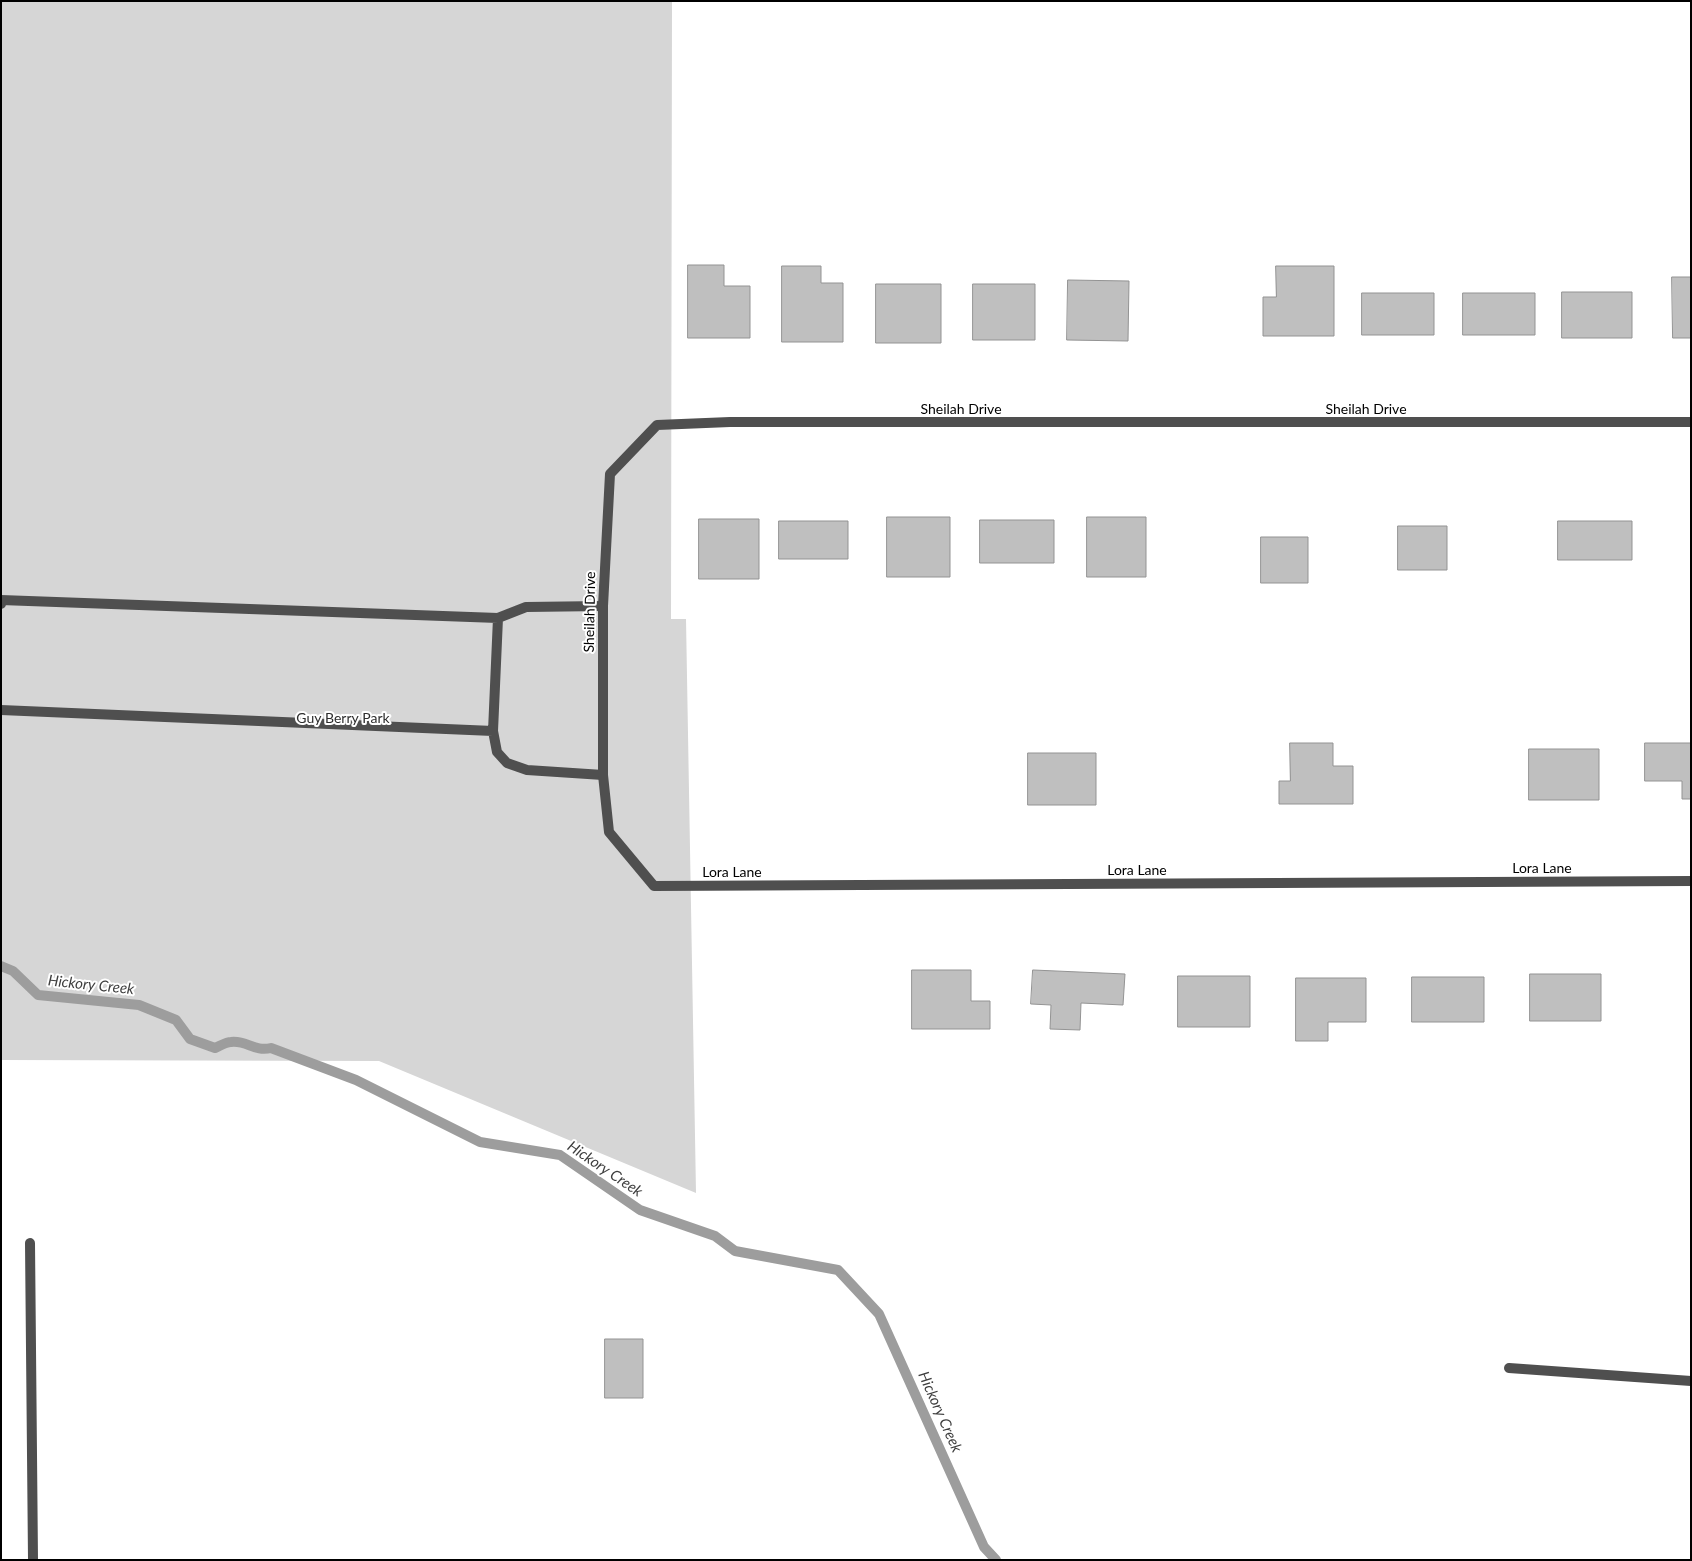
<!DOCTYPE html>
<html>
<head>
<meta charset="utf-8">
<style>
  body { margin:0 }
  #map { position:relative; width:1692px; height:1561px; overflow:hidden; background:#fff; font-family:Lato,sans-serif }
  canvas { display:block }
  .frame { position:absolute; inset:0; border:2px solid #000; pointer-events:none }
</style>
</head>
<body>
<div id="map">
<canvas width="1692" height="1561"></canvas>
<div class="frame"></div>
</div>
<script>
const ctx = document.querySelector('canvas').getContext('2d');
ctx.lineJoin = 'round';
function fill(path, color) { ctx.fillStyle = color; ctx.fill(path, 'evenodd'); }
function stroke(path, color, width, dash) { ctx.strokeStyle = color; ctx.lineWidth = width; ctx.lineCap = dash ? 'butt' : 'round'; ctx.setLineDash(dash || []); ctx.stroke(path); }
function label(font, color, halo, rows, align = 'center') {
  ctx.font = font + ' Lato,sans-serif'; ctx.lineWidth = 4; ctx.setLineDash([]); ctx.textBaseline = 'middle'; ctx.strokeStyle = halo; ctx.fillStyle = color; for (const [text, x, y, turn = 0] of rows) {
    ctx.save(); ctx.translate(x, y); ctx.rotate((+turn || 0) * Math.PI / 180); ctx.textAlign = isNaN(turn) ? turn : align; if (halo) ctx.strokeText(text, 0, 0); ctx.fillText(text, 0, 0); ctx.restore();
  }
}
const green = new Path2D(`
  M1,1H672L671,619H686L696,1193L379,1061L1,1060Z`);
const stream = new Path2D(`
  M1,966L13,971L38,995L139,1005L176,1020L190,1039L215,1048C220,1046 226,1042 231,1042C247,1040 254,1052 271,1048L356,1080L480,1142L560,1155L640,1210L715,1236L735,1251L838,1270L879,1314L984,1547L996,1560`);
const building = new Path2D(`
  M688,265H724V286H750V338H688Z
  M782,266H821V283H843V342H782Z
  M1276,266H1334V336H1263V297H1276Z
  M1672,277H1691V338H1673Z
  M1068,280L1129,281L1128,341L1067,340Z
  M876,284H941V343H876Z
  M973,284H1035V340H973Z
  M1562,292H1632V338H1562Z
  M1362,293H1434V335H1362Z
  M1463,293H1535V335H1463Z
  M887,517H950V577H887Z
  M1087,517H1146V577H1087Z
  M699,519H759V579H699Z
  M980,520H1054V563H980Z
  M779,521H848V559H779Z
  M1558,521H1632V560H1558Z
  M1398,526H1447V570H1398Z
  M1261,537H1308V583H1261Z
  M1290,743H1333V766H1353V804H1279V781H1290Z
  M1645,743H1691V799H1682V781H1645Z
  M1529,749H1599V800H1529Z
  M1028,753H1096V805H1028Z
  M912,970H971V1001H990V1029H912Z
  M1033,970L1125,974L1123,1005L1081,1003L1080,1030L1050,1029L1051,1005L1031,1004Z
  M1530,974H1601V1021H1530Z
  M1178,976H1250V1027H1178Z
  M1412,977H1484V1022H1412Z
  M1296,978H1366V1022H1328V1041H1296Z
  M605,1339H643V1398H605Z`);
const service = new Path2D(`
  M1,604V600L498,618L526,607L603,606
  M498,618L493,731L497,752L507,763L527,770L603,775
  M1,710L493,731
  M30,1243L33,1560
  M1509,1368L1691,1381`);
const minor = new Path2D(`
  M1691,422H730L657,425L610,474L603,606V775L609,832L654,886L1691,881`);
const streetNames = [
  ["Sheilah Drive",961,409],
  ["Sheilah Drive",1366,409],
  ["Sheilah Drive",590,612,-89],
  ["Lora Lane",1542,868],
  ["Lora Lane",1137,870],
  ["Lora Lane",732,872]
];
const parkNames = [
  ["Guy Berry Park",343,718]
];
const waterNames = [
  ["Hickory Creek",91,985,6],
  ["Hickory Creek",605,1169,34],
  ["Hickory Creek",940,1412,66]
];
fill(green, '#d6d6d6');
stroke(stream, '#9d9d9d', 10);
fill(building, '#bfbfbf');
stroke(building, '#939393', 1);
stroke(service, '#4f4f4f', 10);
stroke(minor, '#4f4f4f', 10);
label('14px', '#000', '#fff', streetNames);
label('14px', '#2d2d2d', '#fff', parkNames);
label('italic 15px', '#3e3e3e', '#fff', waterNames);
</script>
</body>
</html>
